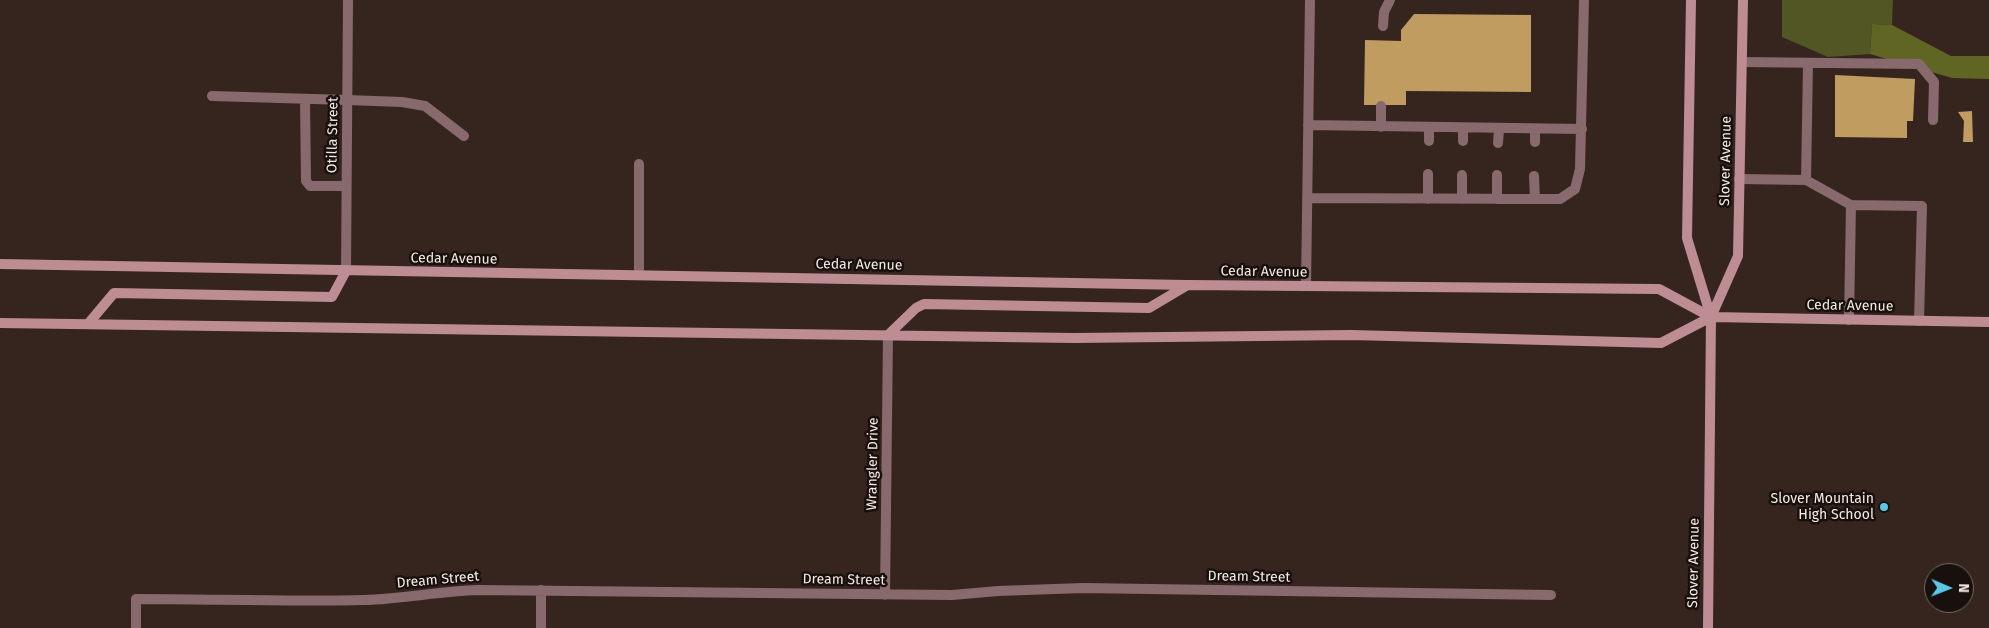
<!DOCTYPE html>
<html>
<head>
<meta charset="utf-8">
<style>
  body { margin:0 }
  #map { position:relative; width:1989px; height:628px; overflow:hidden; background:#36251e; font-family:"Fira Sans",sans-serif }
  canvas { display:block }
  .north { position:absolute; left:1924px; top:563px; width:50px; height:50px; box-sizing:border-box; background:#18100d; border:1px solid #706763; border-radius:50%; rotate:91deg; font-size:14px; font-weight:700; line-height:20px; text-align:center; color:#f5eae5 }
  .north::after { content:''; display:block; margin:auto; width:18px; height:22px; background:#5ac8e5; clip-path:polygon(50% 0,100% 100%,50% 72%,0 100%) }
</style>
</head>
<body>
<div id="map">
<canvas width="1989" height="628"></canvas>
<div class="north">N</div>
</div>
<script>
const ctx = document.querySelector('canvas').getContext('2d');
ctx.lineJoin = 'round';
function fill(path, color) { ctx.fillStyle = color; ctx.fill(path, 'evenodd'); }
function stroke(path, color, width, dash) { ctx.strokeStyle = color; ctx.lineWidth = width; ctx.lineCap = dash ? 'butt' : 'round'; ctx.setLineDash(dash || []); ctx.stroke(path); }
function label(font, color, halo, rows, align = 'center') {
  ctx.font = font + ' "Fira Sans",sans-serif'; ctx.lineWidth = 5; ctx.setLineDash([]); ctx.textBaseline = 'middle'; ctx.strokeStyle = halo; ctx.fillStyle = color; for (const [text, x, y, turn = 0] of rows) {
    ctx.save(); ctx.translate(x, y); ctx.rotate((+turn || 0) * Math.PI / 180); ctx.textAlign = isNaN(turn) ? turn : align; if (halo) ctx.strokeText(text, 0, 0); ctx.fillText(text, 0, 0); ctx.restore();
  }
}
const green = new Path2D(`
  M1782,0H1893L1892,25L1872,24L1870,54L1828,57L1782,37Z`);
const forest = new Path2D(`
  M1872,24L1892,25L1951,56H1989V79L1952,78L1870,54Z`);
const building = new Path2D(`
  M1414,14L1531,15V92L1406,91V105H1364L1365,40L1401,41V30Z
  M1835,75L1915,79L1913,121H1907V138L1835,137Z
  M1972,111L1973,142H1963L1964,121L1958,112Z`);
const lane = new Path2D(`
  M1383,26L1384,12L1390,0
  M1742,62L1919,64L1934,82L1933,120
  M212,96L347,100L402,102L425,106L464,136
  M305,99L306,181L310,186H346
  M1308,125L1582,129
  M1381,127V106
  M1429,141V128
  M1463,141V129
  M1535,142V129
  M1498,143L1499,129
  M1534,176L1535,199
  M1739,179L1806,180L1808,63
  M1806,180L1851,205L1849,320
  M1307,198L1560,199L1575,189L1580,169L1584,0
  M1428,199V174
  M1462,199V175
  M1497,199V175
  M1851,205L1922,206L1919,321
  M639,275V164
  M1306,286L1310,0`);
const street = new Path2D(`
  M346,271L348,0
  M885,595L888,335
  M136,628V599C212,599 289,602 364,600C403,599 440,591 478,590L952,595L998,591L1083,588L1551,595
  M541,628V590`);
const secondary = new Path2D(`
  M1691,0L1687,238L1711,317L1708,628
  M0,264L1187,285L1659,289L1711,317L1989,322
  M1711,317L1738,256L1743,0
  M0,323L1074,338L1351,335L1661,343L1711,317
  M88,324L114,293L332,297L346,271
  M888,335L916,308L924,304L1149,308L1186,286`);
const markers = [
  [1884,507,5,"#5ac8e5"]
];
const streetNames = [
  ["Otilla Street",333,135,-89],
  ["Slover Avenue",1726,161,-89],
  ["Cedar Avenue",454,259,1],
  ["Cedar Avenue",859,265,1],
  ["Cedar Avenue",1264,272,1],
  ["Cedar Avenue",1850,306,1],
  ["Wrangler Drive",873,464,-89],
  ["Slover Avenue",1694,563,-89],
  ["Dream Street",1249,577,1],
  ["Dream Street",438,580,-5],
  ["Dream Street",844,580,1]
];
const poiNames = [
  ["Slover Mountain",1874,499],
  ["High School",1874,515]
];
fill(green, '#525624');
fill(forest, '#606524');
fill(building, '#c09c61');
stroke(lane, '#88696d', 10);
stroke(street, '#88696d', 10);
stroke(secondary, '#bd8d93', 10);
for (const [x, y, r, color] of markers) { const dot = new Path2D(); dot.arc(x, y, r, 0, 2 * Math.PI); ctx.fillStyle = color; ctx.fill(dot); stroke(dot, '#18100d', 2); }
label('14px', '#f5eae5', '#18100d', streetNames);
label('14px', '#f5eae5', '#18100d', poiNames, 'right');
</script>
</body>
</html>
